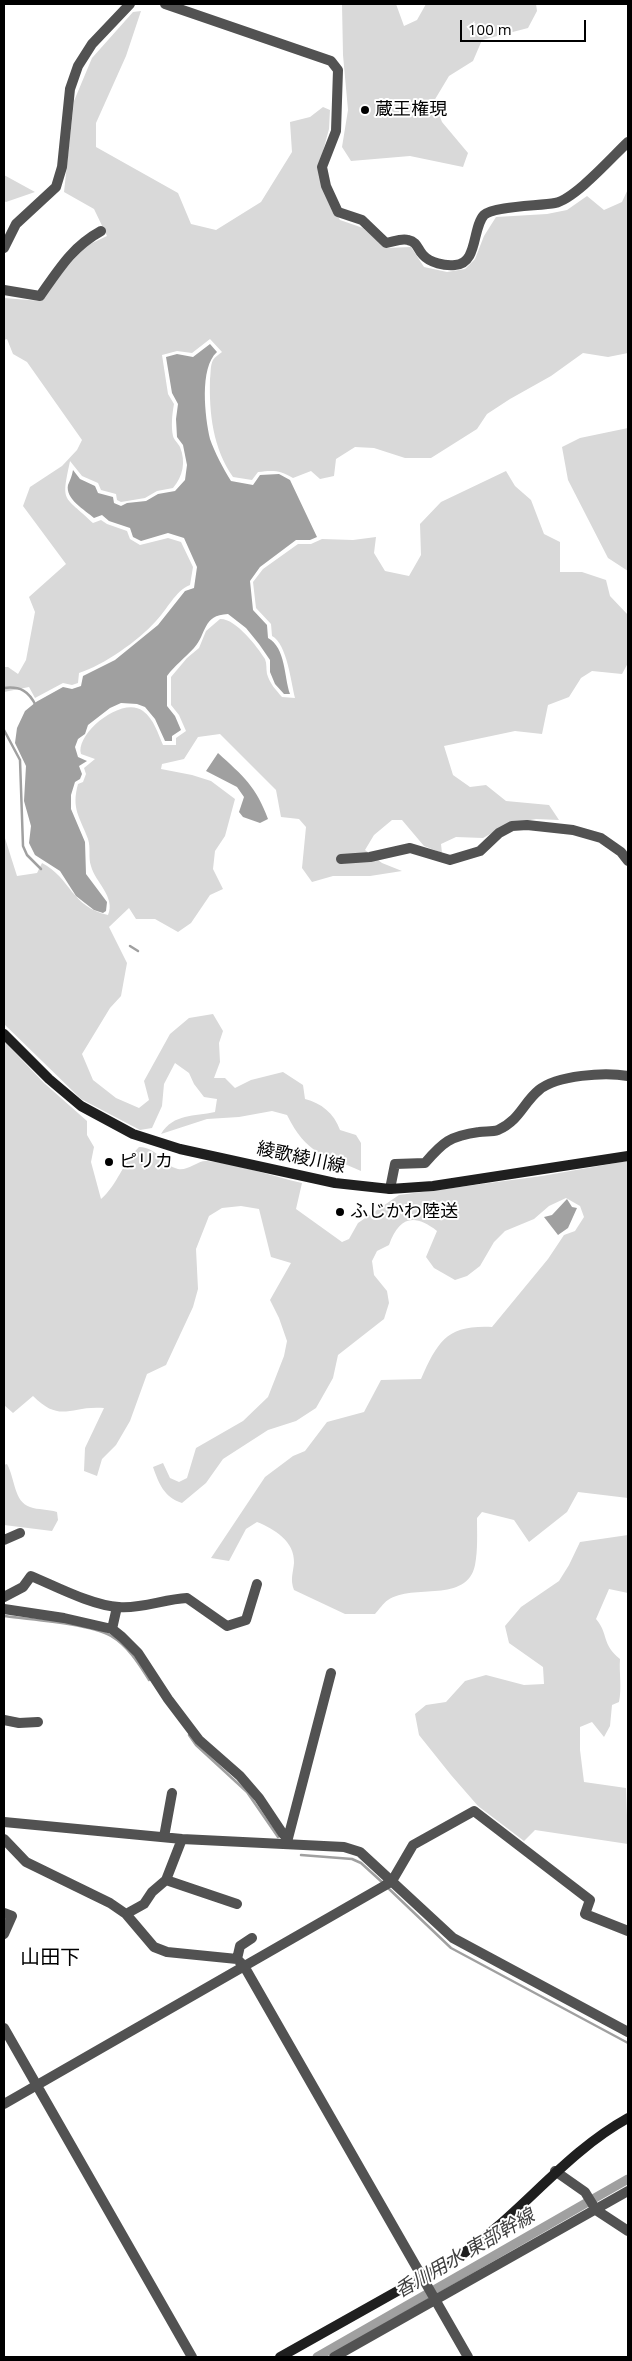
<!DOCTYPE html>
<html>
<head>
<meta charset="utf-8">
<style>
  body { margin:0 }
  #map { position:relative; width:632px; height:2361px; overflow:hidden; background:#fff; font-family:"Open Sans",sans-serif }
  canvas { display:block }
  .frame { position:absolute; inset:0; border:5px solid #000; pointer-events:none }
  .scale { position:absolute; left:460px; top:20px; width:126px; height:22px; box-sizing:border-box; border:2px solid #000; border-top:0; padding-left:6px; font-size:15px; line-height:18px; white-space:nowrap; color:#000; -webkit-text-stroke:4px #fff; paint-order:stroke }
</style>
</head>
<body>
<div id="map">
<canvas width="632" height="2361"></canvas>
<div class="frame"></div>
<div class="scale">100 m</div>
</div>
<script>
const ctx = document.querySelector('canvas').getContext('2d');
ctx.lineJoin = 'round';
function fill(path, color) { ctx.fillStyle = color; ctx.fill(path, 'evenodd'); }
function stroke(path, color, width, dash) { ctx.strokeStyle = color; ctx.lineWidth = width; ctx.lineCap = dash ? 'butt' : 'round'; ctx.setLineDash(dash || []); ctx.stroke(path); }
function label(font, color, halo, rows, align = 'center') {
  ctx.font = font + ' "Open Sans","Noto Sans JP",sans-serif'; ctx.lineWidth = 4; ctx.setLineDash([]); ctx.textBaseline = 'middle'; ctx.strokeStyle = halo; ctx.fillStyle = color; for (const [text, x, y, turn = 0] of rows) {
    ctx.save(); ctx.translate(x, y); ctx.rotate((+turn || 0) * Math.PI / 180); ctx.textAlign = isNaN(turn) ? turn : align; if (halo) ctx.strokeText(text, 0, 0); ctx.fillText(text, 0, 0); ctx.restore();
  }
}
const green = new Path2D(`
  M342,4H396L404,26L417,20L426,4H536L537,11L528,28L482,40L473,61L449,76L434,101L442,122L468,153L463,167L410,156L351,161L342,147L348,110L343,55Z
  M141,11L126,56L96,123V147L178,193L191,224L216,230L261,202L292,152L290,122L310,117L323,107L330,110L329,129L322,155L330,204L340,220L363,228L385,248L411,247L424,267L447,272L465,269L475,259L484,236L496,217L547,214L567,210L587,196L604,210L622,202L628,189V353L608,357L583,353L551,376L510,399L487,414L477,429L431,458H405L374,448L355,447L336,459L334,476L320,479L311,471L293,478C280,470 273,470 258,472L252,480L233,477C213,448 209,414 210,379C211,373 210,366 213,360C215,357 219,354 222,352L210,339L192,353L177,351L162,355L168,394L174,404C172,415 171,426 173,436C174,440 178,443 180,447C186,462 183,476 173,488L157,491L145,498L121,502L117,500L116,494L101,490L98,483L82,476L70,461C61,504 63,494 93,523L101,520L107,524L127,531L130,539L140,545L168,538L181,542L193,567L190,585C175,591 167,610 156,621C138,641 104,665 79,673L78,683L72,685L63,683L35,698L29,687L4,692V667H8L18,674L26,660L35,612L29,597L66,564L23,506L30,487L62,466L77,450L82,440L27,362L13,354L7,339L4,340V298L41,301L66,268L86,246L107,236L94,209L64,192L74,101L92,58L133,12Z
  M4,175L35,192L6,202L4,201Z
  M628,428V571L608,558L568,480L562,447L580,438Z
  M506,471L515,486L531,500L544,534L560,542V572H582L606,580L610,596L628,615V663L622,674L592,671L581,678L569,697L548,705L542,734L515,731L444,746L453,775L470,787L486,785L506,801L549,805L559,820L536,819L508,824L483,838L456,837L441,844L442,853L424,846L402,820H392L374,835L365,850L382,863L402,871L370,876H333L312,882L302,868L306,827L299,819L281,817L276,790L220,734L198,737L184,759L162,764L161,769L192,775L211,781L235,799L225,836L215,851L213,869L223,889L210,895L191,923L178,932L155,919H136L129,908L109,927L127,963L121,996L110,1008L82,1054L93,1080L116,1098L139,1108L149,1100L144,1081L170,1034L189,1018L213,1014L223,1031L219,1043L220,1062L214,1078H225L235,1088L251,1080L283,1072L303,1085L305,1099C321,1103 334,1113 340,1130L356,1135L361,1143V1171C323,1154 307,1155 287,1115L272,1111L239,1117L207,1119L161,1134C174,1113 194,1117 215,1112L217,1099L204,1097L194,1084L189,1073L175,1063L164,1084L162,1106L152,1128L140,1130L81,1099L4,1024V825V835L17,876L37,873L42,863C71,878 71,907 108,915C116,897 95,882 91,866C88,857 91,848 88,839C80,817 71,809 78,784L83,782L86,774L84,768L95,759L81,754C75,734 122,695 143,711C154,719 158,734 163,745H176V738L186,731L179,715L171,705V677L187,658L199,648L206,631L220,619C235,618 257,646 265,659C267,664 266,669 267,674C270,684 276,690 282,697L295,698C291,682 287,644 272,636L271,624L256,608L253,582L263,569L298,544H311L322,539L353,540L376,537L374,553L385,571L409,576L421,555L420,524L441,502Z
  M4,1041L44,1083L87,1121V1135L94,1147L91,1162L101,1199C118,1184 122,1164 139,1147C159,1148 162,1165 178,1169C188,1171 198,1160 207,1161C239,1164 271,1176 302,1183L296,1209L342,1242L349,1239L358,1223L399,1195L542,1176L627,1161L628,1498L578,1492L567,1512L529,1542L514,1520L482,1512L477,1518C477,1533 478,1550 475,1565C467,1604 413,1583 388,1600C383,1603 379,1610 375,1614H345L294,1590C290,1579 293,1574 294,1563C295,1541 274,1529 257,1522L246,1529L229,1561L211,1558L265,1477L293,1456L305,1451L327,1422L364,1412L381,1380L421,1379C438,1341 447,1325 492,1327L548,1259L564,1235L575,1231L584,1217L580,1206L566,1198L549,1206L534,1219L505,1231L494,1242L480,1266L467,1276L455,1280L434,1268L426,1257L437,1231C414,1213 399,1217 389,1245L377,1251L372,1261L374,1275L387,1291L389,1303L384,1319L338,1355L333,1378L316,1408L296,1421L268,1430L223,1459L206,1483L182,1503C164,1497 159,1484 153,1467L163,1463L170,1478L179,1482L187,1478L196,1448L243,1421L268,1397L284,1356L287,1341L279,1318L270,1300L291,1263L271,1257L259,1209L241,1206L222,1208L209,1216L196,1249L198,1289L193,1307L166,1365L147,1374L130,1421L116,1445L102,1459L97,1476L84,1471L85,1448L104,1408C70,1405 61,1424 33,1396L13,1413L4,1405Z
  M7,1464C15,1478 14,1502 30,1507C38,1510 48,1509 57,1512L58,1520L52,1531L4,1525V1465Z
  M628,1535V1593L609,1589L596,1619C609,1634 601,1644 620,1659C619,1673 622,1688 619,1702L612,1705L610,1726L604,1737L592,1722L580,1727V1750L584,1782L626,1788L628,1844L535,1830L524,1841L478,1806L451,1775L419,1735L415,1714L426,1705L446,1702L465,1681L486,1675L524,1685L544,1684L543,1667L509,1643L505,1626L521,1607L559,1581L569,1565L580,1542Z`);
const water = new Path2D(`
  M210,344L217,352C199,368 205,417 210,439C214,451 224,470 231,481L253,485L260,475L279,474L290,480L317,537L310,540H296L260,567L250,581L253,610L267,625L268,638C286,648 284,677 290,694H284L275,684L270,672V660L259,644L246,628L228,614C202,615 207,634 194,648C185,658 175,665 167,676V706L175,716L181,730L172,736V741H165L155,719L145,707L137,704L121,703L110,708L88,725L85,734L78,739L75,747L78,757L87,761L79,766L82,774L80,779L75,782L71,795V809L85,842L86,874L107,902L106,911L103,913L94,910L76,896L60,871L35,855L29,843L31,826L24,801L26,766L15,743L17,728L25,711L36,702L63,687L72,689L81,686L83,676L115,660L158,625L185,591L194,588L197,567L184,538L168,533L141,541L133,537L130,528L109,521L102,515L94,518C85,510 65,499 68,485C70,480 72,476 73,470L80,479L95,486L98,493L113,497L114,503L121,506L127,503L146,501L158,494L175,491L185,480L187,465L183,445L177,437L176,419L178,404L172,393L166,357L177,354L193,357Z
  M218,753C243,776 256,786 268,819L260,823L243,817L239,812L244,797L237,787L206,771Z
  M567,1199L572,1207L577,1208L568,1228L558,1235L544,1217L552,1215Z`);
const stream = new Path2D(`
  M4,688C20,686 29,691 36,706
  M4,730L20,760L23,846L27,855L41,869
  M130,946L138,951
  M4,1616C28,1619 92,1624 111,1636C128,1646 139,1664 149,1680
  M189,1735L196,1745L247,1792L278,1837
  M301,1855L352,1859L361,1863L383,1883
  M387,1887L451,1948L628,2043`);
const canal = new Path2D(`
  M317,2357L628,2179`);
const street = new Path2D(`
  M165,4L331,61L338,70L336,131L322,167L326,186L338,212L362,220L386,243C393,242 401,238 408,240C418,242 417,249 423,255C430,263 445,266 455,265C478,264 472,228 484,215C494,206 540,206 555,203C575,199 612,157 628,142
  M4,248L16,224L56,187L62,167L70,89L78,66L92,44L130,4
  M4,290L40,296C59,269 72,247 101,231
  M341,859L370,857L410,848L450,860L480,851L499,833L512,826L527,825L573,830L601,838L621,852L628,861
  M390,1189L395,1164L425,1163C443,1142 450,1136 479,1132C485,1131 492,1132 498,1130C520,1120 523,1103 539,1090C557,1075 605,1072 628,1076
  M4,1540L20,1533
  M4,1597L23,1587L31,1576C55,1586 93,1606 119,1607C142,1609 164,1599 187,1598L227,1626L246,1620L257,1584
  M4,1609L64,1618L112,1629L122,1637L138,1653L168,1699L199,1740L240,1776L259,1798L283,1834L288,1837
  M112,1629L117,1607
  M4,1720L19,1723L38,1722
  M4,1822L182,1839L344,1847L360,1852L453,1938L628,2032
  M164,1837L172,1793
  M4,1839L26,1862L110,1903L126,1914L154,1947L167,1952L237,1959L244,1966L468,2357
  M287,1842L331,1673
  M166,1880L237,1904
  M4,1913L12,1916L4,1934
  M126,1914L144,1904L152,1892L166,1880L182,1839
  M237,1959L240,1946L252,1938
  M4,2028L192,2357
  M4,2104L384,1886L392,1881L413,1845L474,1811L590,1900L585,1914L628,1931
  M555,2171L585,2192L596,2210L628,2231
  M334,2357L628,2191`);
const secondary = new Path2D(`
  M4,1034L49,1079L81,1106L133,1134L180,1149L335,1183L390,1189L433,1186L628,1156
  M280,2357L458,2257C520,2216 563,2154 628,2118`);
const markers = [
  [365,110,5,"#000"],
  [109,1162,5,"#000"],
  [340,1212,5,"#000"]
];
const poiNames = [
  ["蔵王権現",375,110],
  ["ピリカ",119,1162],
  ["ふじかわ陸送",350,1212]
];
const streetNames = [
  ["綾歌綾川線",301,1158,12]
];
const waterNames = [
  ["香川用水 東部幹線",465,2254,-30]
];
const quarterNames = [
  ["山田下",50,1958]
];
fill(green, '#d9d9d9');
fill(water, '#a0a0a0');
stroke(stream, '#a0a0a0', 2.5);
stroke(canal, '#a0a0a0', 9);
stroke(street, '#525252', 10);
stroke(secondary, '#1f1f1f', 10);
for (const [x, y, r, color] of markers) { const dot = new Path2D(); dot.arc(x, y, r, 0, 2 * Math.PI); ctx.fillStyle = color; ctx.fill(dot); stroke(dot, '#fff', 2); }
label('18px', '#000', '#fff', poiNames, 'left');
label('18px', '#000', '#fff', streetNames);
label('italic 19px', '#414141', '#fff', waterNames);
label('20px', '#000', '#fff', quarterNames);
</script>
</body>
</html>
